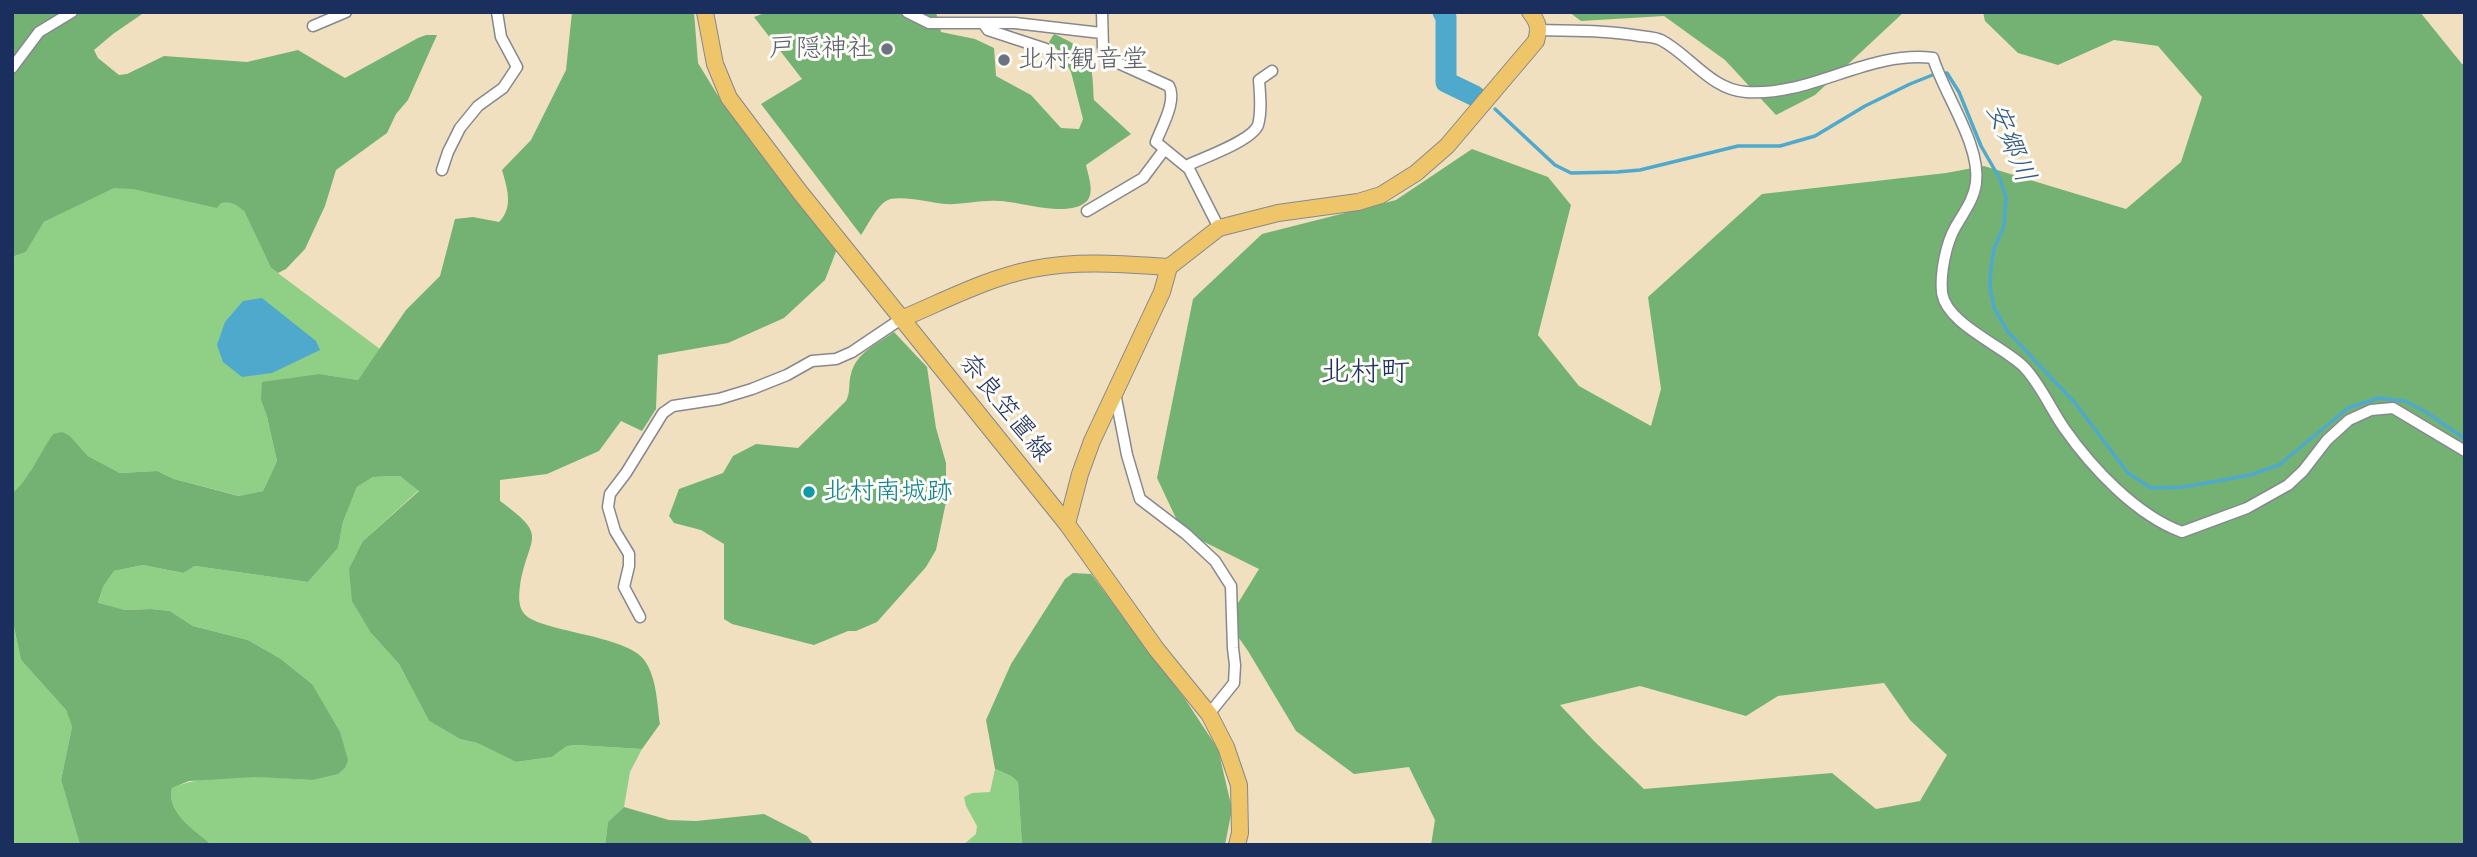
<!DOCTYPE html>
<html>
<head>
<meta charset="utf-8">
<style>
  body { margin:0 }
  #map { position:relative; width:2477px; height:857px; overflow:hidden; background:#f0e0c0; font-family:"Patrick Hand",sans-serif }
  canvas { display:block }
  .frame { position:absolute; inset:0; border:14px solid #1b2f5e; pointer-events:none }
</style>
</head>
<body>
<div id="map">
<canvas width="2477" height="857"></canvas>
<div class="frame"></div>
</div>
<script>
const ctx = document.querySelector('canvas').getContext('2d');
ctx.lineJoin = 'round';
function fill(path, color) { ctx.fillStyle = color; ctx.fill(path, 'evenodd'); }
function stroke(path, color, width, dash) { ctx.strokeStyle = color; ctx.lineWidth = width; ctx.lineCap = dash ? 'butt' : 'round'; ctx.setLineDash(dash || []); ctx.stroke(path); }
function label(font, color, halo, rows, align = 'center') {
  ctx.font = font + ' "Patrick Hand","Klee One",sans-serif'; ctx.lineWidth = 6; ctx.setLineDash([]); ctx.textBaseline = 'middle'; ctx.strokeStyle = halo; ctx.fillStyle = color; for (const [text, x, y, turn = 0] of rows) {
    ctx.save(); ctx.translate(x, y); ctx.rotate((+turn || 0) * Math.PI / 180); ctx.textAlign = isNaN(turn) ? turn : align; if (halo) ctx.strokeText(text, 0, 0); ctx.fillText(text, 0, 0); ctx.restore();
  }
}
const green = new Path2D(`
  M113,188H133L221,203C231,200 236,204 244,211L271,268L380,349L358,380L320,374L261,400L267,417L277,461L263,491L240,496L174,479L157,471L120,473L88,456L70,436L53,434C40,453 29,480 12,493V257L26,252L44,222Z
  M400,476L419,490L363,541L371,633L399,664L429,721L460,739L477,743L516,762L552,757L567,746L576,745L642,749L630,772L624,807L608,822L605,845H212C195,830 166,813 172,788C212,771 269,778 312,780V684L281,659L248,640L193,626L170,611L151,609L125,610L98,604L103,587L114,571L143,565L182,573L195,566L308,582L338,548L343,522L357,487L373,477Z
  M12,618L21,660L66,710L72,727L61,780L80,845H12Z
  M995,769L1011,776L1018,782L1022,845H963L976,834L977,826L966,806L964,797L972,793L990,792Z`);
const forest = new Path2D(`
  M12,12H145L113,34L94,50L98,58L119,75L127,74L164,56L247,62L298,50L345,78L418,38L426,35H437L408,100L396,114L387,133L336,170L325,206L305,249L286,269L278,273L271,268L244,211C236,204 231,201 221,203L217,208L133,189L114,188L44,222L26,252L12,257Z
  M572,12H694L698,63L720,99L837,249L825,280L784,318L728,343L658,355L656,409L642,431L621,421L599,451L547,474L500,480V501C551,538 528,535 520,586C519,594 518,605 523,612C534,632 628,634 645,661C657,679 657,704 660,724L642,749L576,745L567,746L552,757L516,762L477,743L460,739L429,721L399,664L371,633L352,601L349,569L363,541L419,491L400,476L373,477L357,487L343,522L338,548L308,582L195,566L183,573L143,565L114,571L103,587L98,603L125,610L151,609L170,611L193,626L248,640L281,659L312,684L340,732L348,760L345,768L338,774L312,780L255,777L189,781L172,788C166,813 195,830 212,845H80L61,780L72,727L66,710L21,660L12,618V493C29,480 40,452 53,434L62,432L70,436L88,456L120,473L157,471L174,479L239,496L263,491L277,461L267,417L261,400L262,382L320,374L358,380L406,310L440,276L455,219L473,217L499,222C514,207 507,188 502,170L531,140L566,70Z
  M767,12H936L941,32L975,39L994,48L996,76L1031,95L1061,128L1079,129L1083,119L1071,72L1059,51L1049,42L1054,34C1093,51 1092,61 1094,100L1131,134L1086,165C1088,175 1095,192 1087,201C1069,219 1019,201 998,201C980,200 962,205 945,204C931,203 897,194 886,201C876,207 868,225 861,235L761,104L802,79L754,17Z
  M1569,12H1904L1815,95L1776,115L1725,60L1664,16L1581,21Z
  M1983,12H2420L2462,64L2465,65V845H1431L1435,820L1409,767L1354,774L1296,731L1248,651L1227,621L1259,569L1182,531L1157,478L1193,299L1262,234L1396,200L1472,149L1548,177L1571,205L1538,335L1579,386L1651,426L1661,389L1648,297L1762,194L1946,173L1984,166L2126,209L2181,162L2202,97L2158,46L2114,40L2058,65L2018,53L1985,21ZM1884,683L1910,720L1947,755L1920,801L1876,809L1832,773L1644,789L1594,741L1560,705L1640,686L1746,716L1778,696Z
  M894,332L927,367L936,428L946,463V502L936,550L926,567L877,622L856,631H848L814,645L732,624L724,619V544L701,530L674,523L669,516L679,489L723,473L733,456L756,444L798,448L846,401C851,391 848,384 851,374C856,353 877,344 894,332Z
  M1073,573L1091,574L1185,699L1218,749L1232,809L1225,845H1022L1018,782L1011,776L995,769L986,720L1011,664L1065,579Z
  M624,807L669,820L696,821L764,814L807,836L814,845H605L608,822Z`);
const water = new Path2D(`
  M262,298L316,341L320,350L272,373L242,377L223,362L217,345L225,322L243,301Z`);
const stream = new Path2D(`
  M1495,109L1555,165L1571,173L1617,172L1640,170L1738,146H1780L1815,136L1865,106L1910,84L1935,74L1947,73L1959,92L1981,146L2000,179L2006,197L2004,226L1994,249L1991,267L1990,288L1994,308L2008,332L2075,403L2128,473L2151,488L2184,487L2250,475L2279,465L2348,408L2378,398L2405,401L2426,412L2465,439`);
const river = new Path2D(`
  M1443,12L1446,17V82L1475,96`);
const minor = new Path2D(`
  M907,12L929,23H1015L1101,33
  M1102,12L1103,48L1116,62L1169,86C1177,101 1162,126 1156,142L1189,169L1219,228
  M983,23L988,30L1046,49
  M313,26L346,12
  M1539,30C1573,31 1607,30 1640,36C1647,37 1655,37 1661,40C1690,55 1711,90 1746,92C1811,97 1868,50 1933,58C1944,94 1981,145 1976,183C1974,199 1964,212 1956,226C1946,243 1940,273 1942,293C1947,324 2001,345 2023,366C2040,383 2050,408 2064,428C2092,468 2136,515 2182,532L2247,508L2288,485L2303,471L2327,440L2349,420L2371,410L2393,408L2465,451
  M12,68L39,32L72,12
  M1186,166C1202,158 1252,141 1258,125C1262,111 1260,94 1259,80L1272,71
  M442,170L448,152L460,128L478,106L503,88L517,67L501,37L497,12
  M1087,211L1143,178L1164,150
  M1115,393L1127,455L1140,499L1186,534L1215,561L1231,586L1233,648L1235,665L1234,683L1209,714
  M640,617L624,587L629,566V554L615,531L608,507L610,494L626,473L663,413L673,406L719,399L752,389L787,375L812,361L836,359L852,352L901,319`);
const primary = new Path2D(`
  M705,12L715,64L729,98L799,191L1067,524L1157,650L1209,714L1226,747L1239,785L1240,833L1237,845
  M901,319C944,301 987,278 1033,269C1077,260 1124,264 1169,267
  M1067,524L1080,474L1092,441L1162,292L1169,267L1219,228L1278,213L1358,202L1381,195L1416,173L1447,146L1536,41C1540,28 1538,22 1530,12`);
const markers = [
  [887,49,7,"#6b7280"],
  [1004,60,7,"#6b7280"],
  [809,492,7,"#0f9aa8"]
];
const worshipNames = [
  ["戸隠神社",873,49],
  ["北村観音堂",1018,60,"left"]
];
const streetNames = [
  ["奈良笠置線",1005,408,51]
];
const cultureNames = [
  ["北村南城跡",823,492]
];
const waterNames = [
  ["安郷川",2010,143,67]
];
const quarterNames = [
  ["北村町",1365,373]
];
fill(green, '#90d086');
fill(forest, '#74b273');
fill(water, '#4fa9cc');
stroke(stream, '#4fa9cc', 3.5);
stroke(river, '#4fa9cc', 21);
stroke(minor, '#86888f', 13);
stroke(primary, '#86888f', 18);
stroke(minor, '#fff', 10);
stroke(primary, '#eec569', 16);
for (const [x, y, r, color] of markers) { const dot = new Path2D(); dot.arc(x, y, r, 0, 2 * Math.PI); ctx.fillStyle = color; ctx.fill(dot); stroke(dot, '#fdfcf7', 2.5); }
label('26px', '#5b616d', '#fdfcf7', worshipNames, 'right');
label('26px', '#1b2f5e', '#fdfcf7', streetNames);
label('26px', '#0d838f', '#fdfcf7', cultureNames, 'left');
label('italic 28px', '#2d5a84', '#fdfcf7', waterNames);
label('30px', '#1b2f5e', '#fdfcf7', quarterNames);
</script>
</body>
</html>
